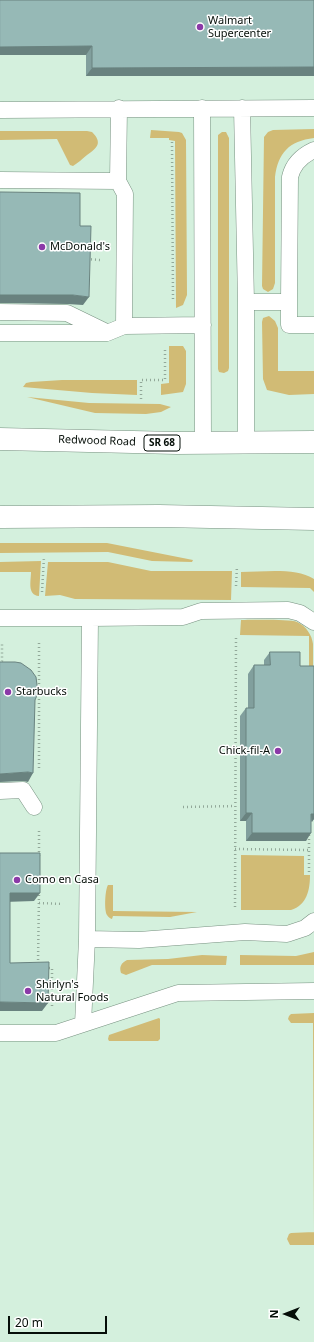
<!DOCTYPE html>
<html>
<head>
<meta charset="utf-8">
<style>
  body { margin:0 }
  #map { position:relative; width:314px; height:1342px; overflow:hidden; background:#d4f0dd; font-family:"Noto Sans",sans-serif }
  canvas { display:block }
  .north { position:absolute; left:266px; top:1294px; width:40px; height:40px; -webkit-text-stroke:3px #fff; paint-order:stroke; rotate:270deg; font-size:11px; font-weight:700; line-height:16px; text-align:center; color:#050e08 }
  .north::after { content:''; display:block; margin:auto; width:14px; height:18px; background:#050e08; clip-path:polygon(50% 0,100% 100%,50% 72%,0 100%) }
  .scale { position:absolute; left:8px; top:1316px; width:99px; height:18px; box-sizing:border-box; border:2px solid #050e08; border-top:0; padding-left:5px; font-size:12px; line-height:14px; white-space:nowrap; color:#050e08; -webkit-text-stroke:3px #fff; paint-order:stroke }
</style>
</head>
<body>
<div id="map">
<canvas width="314" height="1342"></canvas>
<div class="north">N</div>
<div class="scale">20 m</div>
</div>
<script>
const ctx = document.querySelector('canvas').getContext('2d');
ctx.lineJoin = 'round';
function fill(path, color) { ctx.fillStyle = color; ctx.fill(path, 'evenodd'); }
function stroke(path, color, width, dash) { ctx.strokeStyle = color; ctx.lineWidth = width; ctx.lineCap = dash ? 'butt' : 'round'; ctx.setLineDash(dash || []); ctx.stroke(path); }
function label(font, color, halo, rows, align = 'center') {
  ctx.font = font + ' "Noto Sans",sans-serif'; ctx.lineWidth = 3; ctx.setLineDash([]); ctx.textBaseline = 'middle'; ctx.strokeStyle = halo; ctx.fillStyle = color; for (const [text, x, y, turn = 0] of rows) {
    ctx.save(); ctx.translate(x, y); ctx.rotate((+turn || 0) * Math.PI / 180); ctx.textAlign = isNaN(turn) ? turn : align; if (halo) ctx.strokeText(text, 0, 0); ctx.fillText(text, 0, 0); ctx.restore();
  }
}
const green = new Path2D(`
  M314,129V138C289,141 278,153 275,177V283L273,289L268,292L263,289L262,286L264,137L268,132L273,130Z
  M151,130L179,132L182,133L186,140L187,295L183,305L176,308L175,141L169,140V138H150Z
  M0,131H87L92,132C103,143 97,148 87,155C82,159 78,163 73,166L70,165L57,139L0,140Z
  M222,132H226L229,138V368L228,371L224,373L219,372L218,369V135Z
  M269,316L275,321L278,328V371H314V394L289,395L267,390L263,379L262,322L263,318Z
  M169,346H183L186,351V384L183,392L161,395V384L169,383Z
  M62,380H137V395L92,393L23,387L26,383L31,382Z
  M27,397L89,403L160,404L171,407L161,412L146,414L95,413Z
  M0,543H107L193,560L192,562L152,561L108,552L0,553Z
  M41,561L39,596C27,595 31,581 31,572H0V562Z
  M48,562H108L151,571H232L231,600L75,599L60,595L45,596Z
  M241,572C263,572 295,567 314,579V603V592L310,588L241,587Z
  M241,620C252,620 289,619 297,622C306,626 312,635 313,644V732L309,684V636L240,635Z
  M241,855L304,856V875H310C310,890 307,905 291,910H241Z
  M108,885H113V911L197,912L170,917L113,916L112,919C110,918 109,918 107,915C104,910 105,890 108,885Z
  M314,952V965H240V955L296,956Z
  M202,955L227,956L226,965H152L126,975L121,973C119,967 121,963 127,960L168,959Z
  M314,1013V1303V1245H290L287,1239L289,1234L291,1233L314,1232L313,1023H291L288,1019L289,1016L291,1014Z
  M159,1018L160,1019V1039L158,1041H109L108,1039L109,1035Z`);
const path = new Path2D(`
  M172,142L173,300
  M87,259L100,260
  M141,399V380H165V350
  M236,586L237,566
  M42,592L44,557
  M39,643V770
  M0,665L2,661V644
  M183,807L235,806
  M39,831V856
  M309,835V872
  M235,849L309,850
  M39,903L63,904
  M235,907L236,636
  M38,964L39,893
  M45,968H52V1007`);
const service = new Path2D(`
  M202,108L203,443
  M242,108L246,302V442
  M0,110L314,108
  M0,180L118,181L125,194L124,326
  M118,181L119,108
  M246,302H289V325H314
  M289,302L290,177C293,164 301,156 314,150
  M0,312L67,313L104,331
  M0,333H107L124,326L203,325
  M0,618H90L87,939L83,1024
  M90,618L183,617L201,611L288,610L300,613L314,622
  M0,791L23,790L34,807
  M87,939L139,940L245,932L287,934L305,928L314,921
  M0,1033H56L178,993L314,991`);
const primary = new Path2D(`
  M0,439L177,443L314,442
  M0,517L159,516L314,519`);
const wall = new Path2D(`
  M0,0H314V76H86V55H0Z
  M270,652L300,666H314V819L311,822L306,841H246V821H240V716L246,708H248V674L254,665H264V660Z`);
const shadedWall = new Path2D(`
  M92,46L86,55H0V47Z
  M314,67V76H86L92,68Z
  M0,295H73L89,297L83,305L67,304L0,303Z
  M28,772L33,773L28,782L23,781L0,782V774Z
  M246,813H252L246,821H240Z
  M311,814H314V819L312,822Z
  M252,833H311L306,841H246Z
  M10,893H40L34,901L4,902Z
  M0,1002L48,1003L42,1011H0Z`);
const building = new Path2D(`
  M0,0H314V67L92,68V46L0,47Z
  M0,192L80,193V226H91L89,297L73,295H0Z
  M270,652H300V666H314V814H311V833H252V813H246V708H254V665H270Z
  M0,662H15L21,663L31,670L36,677L38,693L35,700L33,773L28,772L0,774Z
  M0,853H40V893H10V963L49,962L48,1003L0,1002Z`);
const markers = [
  [200,27,4,"#8b39a8"],
  [42,247,4,"#8b39a8"],
  [8,692,4,"#8b39a8"],
  [278,751,4,"#8b39a8"],
  [17,880,4,"#8b39a8"],
  [28,991,4,"#8b39a8"]
];
const shields = [
  [162,443,36]
];
const shieldNames = [
  ["SR 68",162,443]
];
const poiNames = [
  ["Walmart",208,21],
  ["Supercenter",208,34],
  ["McDonald's",50,247],
  ["Starbucks",16,692],
  ["Chick-fil-A",270,751,"right"],
  ["Como en Casa",25,880],
  ["Shirlyn's",36,985],
  ["Natural Foods",36,998]
];
const streetNames = [
  ["Redwood Road",97,441,2]
];
fill(green, '#d1bb75');
stroke(service, '#779180', 17);
stroke(primary, '#779180', 23);
stroke(path, '#92a899', 2.5, [1, 3]);
stroke(service, '#fff', 16);
stroke(primary, '#fff', 22);
fill(wall, '#819f9d');
fill(shadedWall, '#69827f');
fill(building, '#96b9b6');
stroke(building, '#69827f', 1);
for (const [x, y, r, color] of markers) { const dot = new Path2D(); dot.arc(x, y, r, 0, 2 * Math.PI); ctx.fillStyle = color; ctx.fill(dot); stroke(dot, '#fff', 1.5); }
for (const [x, y, w] of shields) { const box = new Path2D(); box.roundRect(x - w / 2, y - 8, w, 16, 3); ctx.fillStyle = '#fff'; ctx.fill(box); stroke(box, '#050e08', 1); }
label('bold 10px', '#050e08', null, shieldNames);
label('11px', '#050e08', '#fff', poiNames, 'left');
label('11px', '#050e08', '#fff', streetNames);
</script>
</body>
</html>
